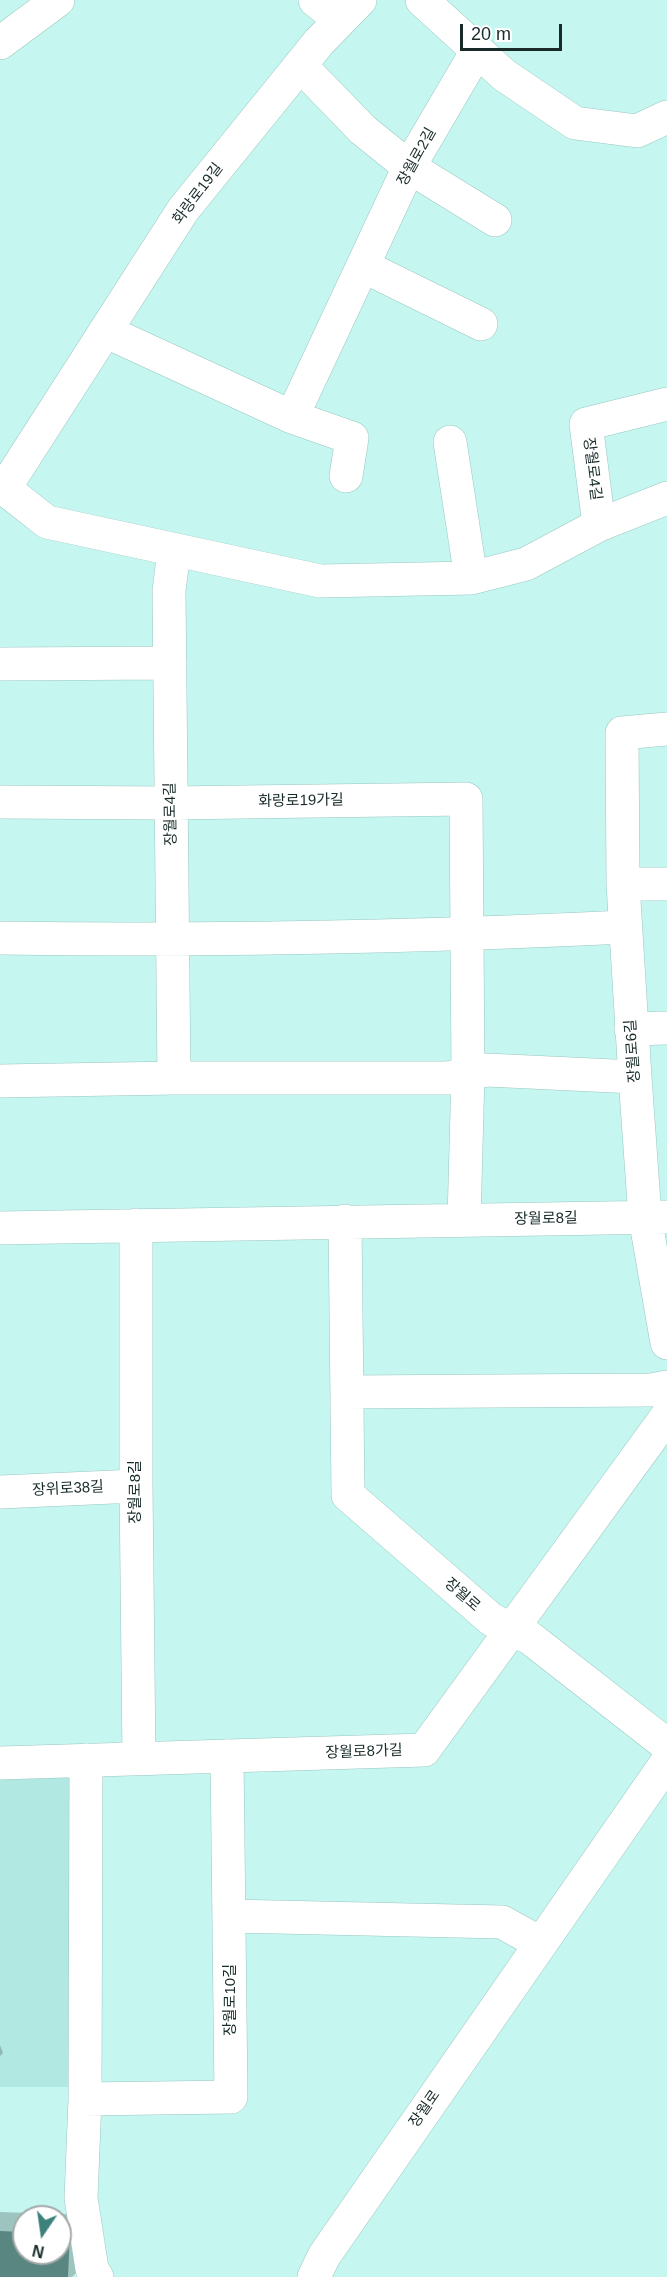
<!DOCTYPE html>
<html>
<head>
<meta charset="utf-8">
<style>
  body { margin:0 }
  #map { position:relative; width:667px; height:2277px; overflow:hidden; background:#c6f6f0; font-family:Helvetica,sans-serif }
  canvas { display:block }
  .north { position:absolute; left:12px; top:2205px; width:60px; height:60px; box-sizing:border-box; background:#fff; border:2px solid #a3aaa9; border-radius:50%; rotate:193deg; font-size:16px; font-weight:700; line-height:24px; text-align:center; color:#182b29 }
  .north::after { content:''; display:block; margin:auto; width:21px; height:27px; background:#3c827b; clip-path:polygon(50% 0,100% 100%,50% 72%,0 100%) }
  .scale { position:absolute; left:460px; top:24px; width:102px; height:27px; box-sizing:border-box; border:3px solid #182b29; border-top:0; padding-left:8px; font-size:18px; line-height:21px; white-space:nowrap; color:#182b29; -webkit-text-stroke:4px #fff; paint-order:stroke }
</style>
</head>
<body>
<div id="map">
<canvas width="667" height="2277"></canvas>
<div class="north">N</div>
<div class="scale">20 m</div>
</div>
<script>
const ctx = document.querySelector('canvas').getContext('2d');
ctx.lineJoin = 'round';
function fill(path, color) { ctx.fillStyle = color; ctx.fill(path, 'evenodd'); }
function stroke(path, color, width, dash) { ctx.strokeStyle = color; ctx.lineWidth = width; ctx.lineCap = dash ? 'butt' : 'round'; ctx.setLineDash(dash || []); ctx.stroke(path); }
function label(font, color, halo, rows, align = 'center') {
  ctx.font = font + ' Helvetica,"Noto Sans KR",sans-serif'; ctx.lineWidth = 4.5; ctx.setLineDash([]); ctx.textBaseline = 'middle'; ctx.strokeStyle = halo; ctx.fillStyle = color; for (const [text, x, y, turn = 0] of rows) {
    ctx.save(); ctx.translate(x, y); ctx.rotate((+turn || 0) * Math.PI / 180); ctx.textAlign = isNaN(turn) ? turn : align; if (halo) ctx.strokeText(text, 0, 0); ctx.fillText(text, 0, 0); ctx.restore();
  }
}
const built = new Path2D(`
  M0,1777H69V2087H0Z`);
const shadow = new Path2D(`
  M0,2045L3,2053L0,2056Z
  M0,2212L88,2215L86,2263L72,2277H0ZM24,2217H60V2253H24Z`);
const building = new Path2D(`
  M0,2231L24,2232V2253H60V2233H70L68,2277H0Z`);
const minor = new Path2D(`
  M315,0L340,20
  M422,0L504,75L575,123L637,131L667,117
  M0,43L58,0
  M300,65L363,130L409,167L495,220
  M363,266L481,324
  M105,331L292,417L352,438L346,476
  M292,417L409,167L477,51
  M450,442L471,578
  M0,485L47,522L320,581L471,578L526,564L599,525L667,498
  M0,490L4,489L183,210L319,42L360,0
  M599,525L586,424L667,404
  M0,664L170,663
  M667,729L622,733L623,884L635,1077L645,1217L667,1343
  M0,802L171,803L466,799L468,1074L464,1220
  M623,884H667
  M0,938C208,941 417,937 625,927
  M631,1029L667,1028
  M174,1078L169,591L174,550
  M0,1081L174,1078H448L487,1070L635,1077
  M345,1221L348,1495L492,1620L530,1638L667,1745
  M136,1225V1486L139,1758
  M0,1228L667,1217
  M347,1392L651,1390L667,1387
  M0,1492L136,1486
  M86,1760L85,2099L81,2198L92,2269L97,2277
  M0,1763L424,1750L667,1416
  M230,1916L502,1922L540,1943
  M85,2099L231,2097L227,1756
  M314,2277L324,2256L667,1762`);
const streetNames = [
  ["장월로2길",417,157,-61],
  ["화랑로19길",198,194,-53],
  ["장월로4길",592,469,83],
  ["화랑로19가길",301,801,-1],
  ["장월로4길",171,814,-91],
  ["장월로6길",633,1051,-94],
  ["장월로8길",546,1219,-1],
  ["장위로38길",68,1489,-3],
  ["장월로8길",136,1492,-90],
  ["장월로",462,1595,41],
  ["장월로8가길",364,1752,-2],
  ["장월로10길",231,2000,-90],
  ["장월로",425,2109,-55]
];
fill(built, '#b1e9e2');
fill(shadow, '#0003');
fill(building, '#5a8681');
stroke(minor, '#99c7c1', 34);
stroke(minor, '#fff', 33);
label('15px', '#182b29', '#fff', streetNames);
</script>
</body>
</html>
